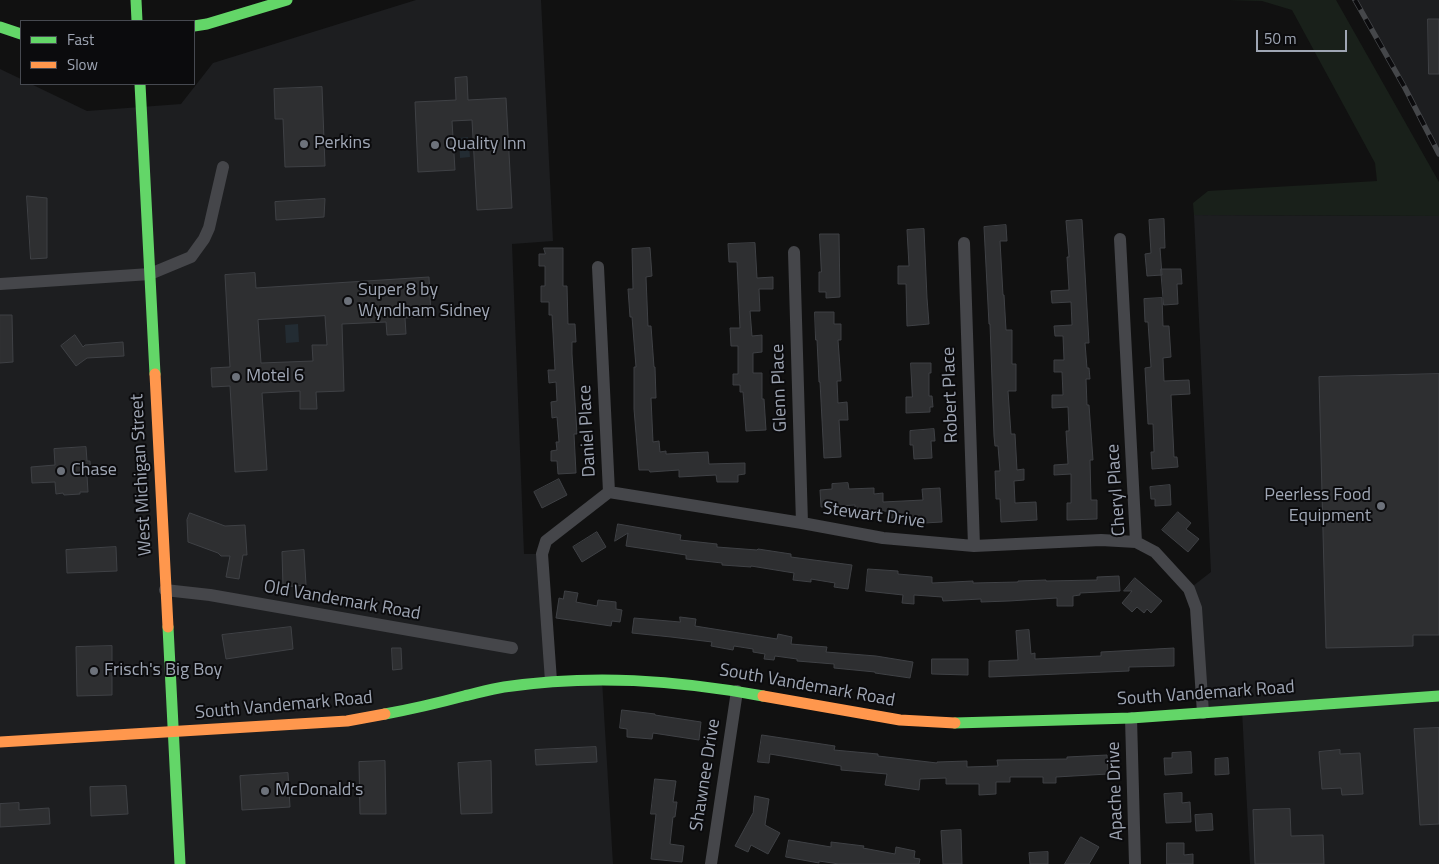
<!DOCTYPE html>
<html>
<head>
<meta charset="utf-8">
<style>
  body { margin:0 }
  #map { position:relative; width:1439px; height:864px; overflow:hidden; background:#111; font-family:"Titillium Web",sans-serif }
  canvas { display:block }
  .legend { position:absolute; left:20px; top:20px; width:175px; height:65px; box-sizing:border-box; background:#0b0b0d; border:1px solid #464950; margin:0; padding:6px 9px; list-style:none; font-size:15px; color:#9fa6b4 }
  .legend li { display:flex; align-items:center; gap:10px; height:25px }
  .legend b { width:25px; border:1px solid #464950 }
  .scale { position:absolute; left:1256px; top:30px; width:91px; height:22px; box-sizing:border-box; border:2px solid #9fa6b4; border-top:0; padding-left:6px; font-size:15px; line-height:18px; white-space:nowrap; color:#9fa6b4; -webkit-text-stroke:4px #0b0b0d; paint-order:stroke }
</style>
</head>
<body>
<div id="map">
<canvas width="1439" height="864"></canvas>
<ul class="legend">
<li><b style="height:6px;background:#63d668"></b>Fast</li>
<li><b style="height:6px;background:#ff974d"></b>Slow</li>
</ul>
<div class="scale">50 m</div>
</div>
<script>
const ctx = document.querySelector('canvas').getContext('2d');
ctx.lineJoin = 'round';
function fill(path, color) { ctx.fillStyle = color; ctx.fill(path, 'evenodd'); }
function stroke(path, color, width, dash) { ctx.strokeStyle = color; ctx.lineWidth = width; ctx.lineCap = dash ? 'butt' : 'round'; ctx.setLineDash(dash || []); ctx.stroke(path); }
function label(font, color, halo, rows, align = 'center') {
  ctx.font = font + ' "Titillium Web",sans-serif'; ctx.lineWidth = 4; ctx.setLineDash([]); ctx.textBaseline = 'middle'; ctx.strokeStyle = halo; ctx.fillStyle = color; for (const [text, x, y, turn = 0] of rows) {
    ctx.save(); ctx.translate(x, y); ctx.rotate((+turn || 0) * Math.PI / 180); ctx.textAlign = isNaN(turn) ? turn : align; if (halo) ctx.strokeText(text, 0, 0); ctx.fillText(text, 0, 0); ctx.restore();
  }
}
const built = new Path2D(`
  M416,0H541L553,241L512,244L524,554H542L551,681L602,680L613,864H0V69L21,79V84H31L87,111L181,104L213,63Z
  M1355,0H1439V157Z
  M1194,215L1439,216V864H1250L1242,710L1203,713L1189,589L1211,572Z`);
const green = new Path2D(`
  M1228,0H1336L1439,182V216L1194,215L1193,203L1208,191L1377,181L1375,163L1292,10L1262,1Z`);
const water = new Path2D(`
  M468,137L470,157L460,158L459,138Z
  M298,324L299,342L286,343L285,325Z`);
const building = new Path2D(`
  M1428,19H1439V74H1429Z
  M467,77L468,100L506,98L512,208L477,210L472,120L452,121L455,170L418,172L415,102L456,100L455,78Z
  M322,87L325,166L285,167L283,119H275L274,89Z
  M27,196L47,198V258L31,259Z
  M325,199L324,217L276,220L275,202Z
  M1164,219L1165,248H1160L1162,275L1147,276L1145,254L1151,253L1149,220Z
  M1082,220L1089,343H1085L1087,368H1089L1090,379H1086L1087,405H1089L1093,460H1090L1091,500H1097V519L1067,520V503H1071V474L1054,475V465L1068,464L1066,431H1069L1068,407L1052,408V395H1063L1062,372H1054V360H1064L1063,336H1055L1054,326L1072,325L1071,302L1052,303L1051,291L1069,290L1067,257H1069L1066,221Z
  M1006,225L1007,241H1000L1003,295H1004L1006,330H1012V364H1016V391H1008L1011,434H1015L1017,470L1024,469V480L1014,481L1015,503L1036,502L1037,520L1001,522L1000,499H996L995,471H1000L998,446H995L994,436L990,324H989L984,227Z
  M924,229L927,298L929,324L907,326L906,284H898V266H909L907,230Z
  M820,234H839L840,297L826,298V292H819V272H821Z
  M755,243L757,278L773,277V289H759L760,311H750L752,336L762,335V352L753,353V373H762V399H764L766,430L746,431L743,392H740V385H733V374H738V346H731L730,328H740L737,262H729L728,244Z
  M544,248H563V286H567L568,324H575L576,342H572V354L577,434H574L576,473L558,474L557,461H551V451L557,450L556,442H559L557,417L552,418L551,402L557,401L556,382L549,383L548,370H555L552,315H549V302H541V286H545V266H539V254H545Z
  M650,248L652,276L646,277L648,326H651L654,367H655L656,398H651L653,442L659,441L660,452L666,451V454L708,452L709,464L745,463V474L738,475V482H717L716,475L679,477V470L650,472L649,470H639L634,409V367H636L632,317H630L628,289H633L632,249Z
  M1161,269H1181L1182,284H1177L1178,304L1164,305Z
  M255,273L256,288L429,277L431,316L405,318L406,334L387,335L386,322L342,324L344,391L316,392L317,409H300V391L262,393L267,470L235,472L230,386L212,387L211,368L230,367L225,275ZM325,316L327,345H312L313,361L261,363L258,320Z
  M1162,298L1163,326H1169L1171,357L1163,358L1164,381L1189,380L1190,394L1171,395L1174,457H1177L1178,467L1152,469L1151,452H1154L1153,424H1148L1145,368L1151,367L1148,322H1145L1144,299Z
  M815,312H834V324H841V340H838L841,381H837L838,403L847,402L848,420H839L841,457L824,458L820,382H819L817,340H816Z
  M0,315H12L13,362L0,363Z
  M75,335L83,347L85,345L123,342L124,356L87,358L76,366L61,346Z
  M911,363H931V373H929V396H932L933,407H930V412L906,413V397H912Z
  M1439,374V635H1413V646L1326,648L1319,377Z
  M934,429L935,441H931L932,458L914,459L913,445H910V431Z
  M86,447L87,461H90L91,476H87L88,492H80V494L64,495L63,493L56,494L55,482L32,483L31,467L55,465L54,449Z
  M559,479L567,495L542,508L534,492Z
  M848,483L849,489L874,488V494L883,493V502L923,500L922,489L940,488L942,522L924,523V517L890,518V511L855,512V505L821,507L820,490L832,489V484Z
  M1170,485L1171,505L1155,506V499H1151L1150,487Z
  M1178,512L1191,523L1186,529L1199,539L1188,552L1162,530Z
  M190,513L225,526L245,525L247,555H243L239,579L226,577L230,556H221L218,553L188,542L187,520Z
  M618,524L681,535L680,540L717,544V547L757,550L758,549L791,554V557L852,565L848,589L834,587L835,583L811,579V582L793,580L794,573L751,566V567L722,565V563L686,559V555L626,546L628,533L615,541Z
  M597,532L606,547L582,562L573,547Z
  M116,547L117,571L67,573L66,550Z
  M304,550L306,585L283,587L282,552Z
  M868,569L898,571V574L932,577V583L973,581V583L1018,582V581L1046,580V581L1097,580V577L1119,576L1120,591L1080,593V595L1073,596V606H1057V598L1009,601L981,602V599L943,601L942,597L914,595V604L902,603L903,595L866,591Z
  M1135,578L1162,601L1151,613L1147,609L1144,613L1137,607L1132,612L1122,603L1132,591H1124Z
  M565,591L578,593L576,602L597,606L598,600L616,602V609L622,610L620,622L612,621L611,626L556,618L559,598L563,599Z
  M680,617L696,619L695,626L777,639L778,634L792,637L791,644L827,647L826,652L876,656L913,662L910,678L875,673V672L834,668V664L797,661V659L775,656L774,660L764,659L765,654L753,652V649L734,646L733,650L711,646L712,642L671,637L632,633L634,618L680,622Z
  M291,627L293,649L226,659L222,635Z
  M1029,630L1031,654L1035,653V659L1101,656V652L1174,648V666L1129,667V671L989,677V661L1018,660L1016,631Z
  M112,646V695L77,696L76,647Z
  M392,648H401L402,669L393,670Z
  M932,659H968V675L932,674Z
  M622,710L655,714V715L701,722L699,740L653,733L652,739L627,737V729L620,728Z
  M1439,728V824L1420,825L1414,729Z
  M762,735L835,746L834,750L878,754V756L937,763V762L967,761V767L998,766L997,760L1067,759V757L1107,755L1108,774L1056,777V783H1043V777H1010V782H996V794L979,795V784H946V778L920,779L919,790L885,785L887,774L841,770V766L770,754L769,763L758,762Z
  M596,747L597,762L536,765L535,750Z
  M1340,750V754L1360,753L1363,794L1342,795L1341,788L1322,789L1319,752Z
  M1191,752L1192,773L1165,775L1164,758H1172V753Z
  M1228,758L1229,774L1215,775V759Z
  M385,761L386,814H360L359,762Z
  M491,761L492,813L461,814L458,763Z
  M288,773L290,807L242,810L240,776Z
  M655,779L676,781L673,802H677L675,817H673L670,844L684,846L682,862L651,859L656,814H651Z
  M126,786L128,814L91,816L90,787Z
  M1182,793V803L1190,802L1191,822L1166,823L1164,794Z
  M755,796L769,799L765,825L780,833L768,854L751,845L748,852L735,846L753,813Z
  M19,803V810L49,808L50,824L0,827V804Z
  M1290,809L1291,836L1323,835L1324,864H1255L1253,810Z
  M1212,814L1213,830L1196,831L1195,815Z
  M961,830L962,864H943L941,831Z
  M1081,837L1099,847L1089,864H1065Z
  M789,840L831,847V842L864,846L863,848L895,854L896,847L915,851L914,858L920,859L919,864H839L819,861V863L786,857Z
  M1167,843H1184V855L1193,854V864H1167Z
  M1048,852V864H1030L1029,853Z`);
const street = new Path2D(`
  M1120,239L1136,542
  M964,243L974,546
  M794,252L802,523
  M598,267L609,492
  M0,284L150,274L191,257L204,239L209,228L223,167
  M609,492L802,523L883,538L974,546L1101,540L1136,542L1155,552L1189,589L1196,608L1203,713
  M165,590L210,595L512,648
  M551,681L542,554L546,541L609,492
  M1131,718L1135,864
  M711,864L737,691`);
const fast = new Path2D(`
  M136,0L137,21
  M194,26L207,24L287,0
  M0,27L21,34
  M140,84L155,374
  M168,627L180,864
  M385,714C412,709 438,703 464,696C477,693 491,689 504,687C592,674 676,680 763,696
  M955,723L1131,718L1439,696`);
const slow = new Path2D(`
  M155,374L168,627
  M763,696L900,720L955,723
  M0,742L347,721L385,714`);
const rail = new Path2D(`
  M1355,0L1405,88L1439,154`);
const markers = [
  [304,144,5,"#6d727b"],
  [435,145,5,"#6d727b"],
  [348,301,5,"#6d727b"],
  [236,377,5,"#6d727b"],
  [61,471,5,"#6d727b"],
  [1381,506,5,"#6d727b"],
  [94,671,5,"#6d727b"],
  [265,791,5,"#6d727b"]
];
const poiNames = [
  ["Perkins",314,144],
  ["Quality Inn",445,145],
  ["Super 8 by",358,291],
  ["Wyndham Sidney",358,312],
  ["Motel 6",246,377],
  ["Chase",71,471],
  ["Peerless Food",1371,496,"right"],
  ["Equipment",1371,517,"right"],
  ["Frisch's Big Boy",104,671],
  ["McDonald's",275,791]
];
const streetNames = [
  ["Glenn Place",780,388,-92],
  ["Robert Place",951,395,-92],
  ["Daniel Place",588,431,-93],
  ["West Michigan Street",142,475,-93],
  ["Cheryl Place",1117,490,-94],
  ["Stewart Drive",874,516,8],
  ["Old Vandemark Road",342,601,10],
  ["South Vandemark Road",807,686,10],
  ["South Vandemark Road",1206,694,-4],
  ["South Vandemark Road",284,706,-5],
  ["Shawnee Drive",706,775,-81],
  ["Apache Drive",1116,791,-92]
];
fill(built, '#1d1e20');
fill(green, '#19201a');
fill(water, '#232c33');
fill(building, '#2e2f31');
stroke(building, '#3f4145', 1);
stroke(street, '#45464a', 12);
stroke(fast, '#63d668', 11);
stroke(slow, '#ff974d', 11);
stroke(rail, '#45474a', 5.5);
stroke(rail, '#0b0b0d', 4, [11]);
for (const [x, y, r, color] of markers) { const dot = new Path2D(); dot.arc(x, y, r, 0, 2 * Math.PI); ctx.fillStyle = color; ctx.fill(dot); stroke(dot, '#0b0b0d', 2); }
label('18px', '#9fa6b4', '#0b0b0d', poiNames, 'left');
label('18px', '#9fa6b4', '#0b0b0d', streetNames);
</script>
</body>
</html>
